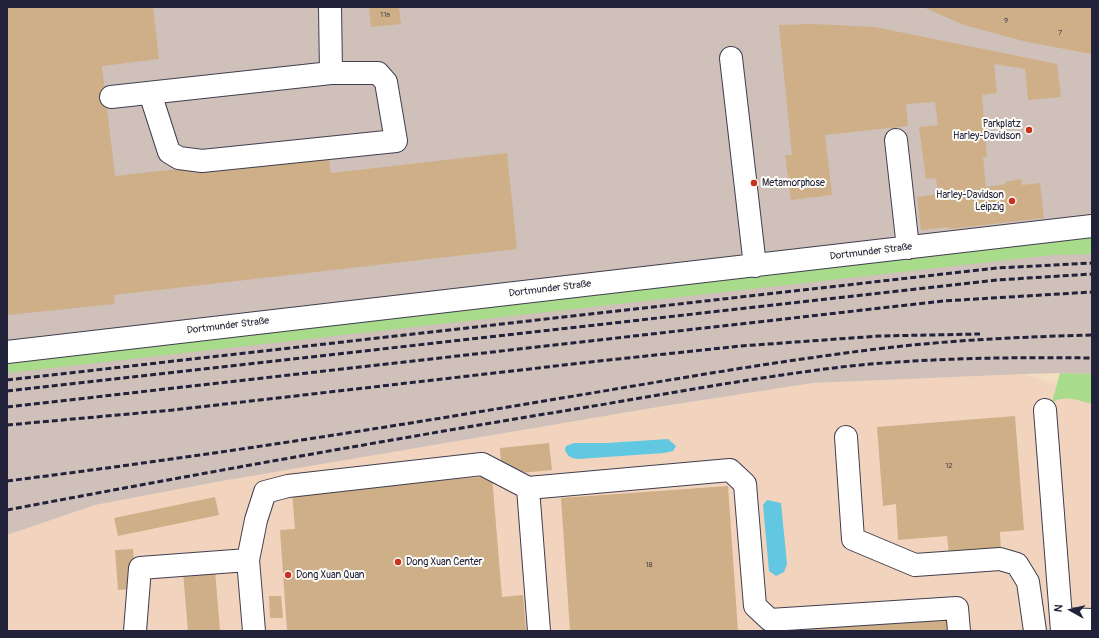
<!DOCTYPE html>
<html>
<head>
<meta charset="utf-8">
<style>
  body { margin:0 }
  #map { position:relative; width:1099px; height:638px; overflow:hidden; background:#f2ddbe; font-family:Pangolin,sans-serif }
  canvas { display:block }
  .frame { position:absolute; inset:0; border:8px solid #22223b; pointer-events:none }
  .north { position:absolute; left:1051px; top:590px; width:40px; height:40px; -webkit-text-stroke:3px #fdfcf7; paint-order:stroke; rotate:278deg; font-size:11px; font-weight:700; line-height:16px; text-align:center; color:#22223b }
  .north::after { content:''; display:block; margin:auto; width:14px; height:18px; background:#22223b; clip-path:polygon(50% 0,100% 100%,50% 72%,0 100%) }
</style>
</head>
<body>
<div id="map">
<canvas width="1099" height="638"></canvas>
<div class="frame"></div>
<div class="north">N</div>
</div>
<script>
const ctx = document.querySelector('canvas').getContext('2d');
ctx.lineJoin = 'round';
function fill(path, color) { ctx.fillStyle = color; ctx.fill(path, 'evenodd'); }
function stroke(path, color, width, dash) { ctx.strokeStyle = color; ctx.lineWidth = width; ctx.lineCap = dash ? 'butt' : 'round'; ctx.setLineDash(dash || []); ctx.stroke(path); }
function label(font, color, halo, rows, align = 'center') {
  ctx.font = font + ' Pangolin,sans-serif'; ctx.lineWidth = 4; ctx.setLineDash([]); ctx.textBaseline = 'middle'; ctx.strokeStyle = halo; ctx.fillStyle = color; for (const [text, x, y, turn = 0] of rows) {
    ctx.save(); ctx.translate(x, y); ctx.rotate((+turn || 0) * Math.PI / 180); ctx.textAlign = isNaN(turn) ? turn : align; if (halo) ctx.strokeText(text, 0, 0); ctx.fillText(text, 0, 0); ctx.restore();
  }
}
const built = new Path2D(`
  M1024,374L1092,397V631H7V535L95,505L216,482L658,407L813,383Z`);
const industrial = new Path2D(`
  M7,7H1092V215L7,341Z
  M1092,236V374L1060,373L1024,374L813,383L658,407L216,482L95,505L7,535V362Z`);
const green = new Path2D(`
  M1092,236V254L1052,255L7,373V362Z
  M1060,373L1092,374V404C1077,400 1067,395 1052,402Z`);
const water = new Path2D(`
  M668,439L676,446L673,451L664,453L578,459C571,458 568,457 565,450L566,446L574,443H607Z
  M767,500L781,503L787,564L784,572L776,576L769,571L763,505Z`);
const building = new Path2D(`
  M7,7H153L159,59L102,66L115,176L328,152L331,173L507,153L517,249L114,295L115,304L7,315Z
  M369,7H399L401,24L371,27Z
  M923,7H1092V54L1027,42L964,25Z
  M812,24L875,27L1057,64L1061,97L1028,100L1025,69L994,64L997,93L982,95L987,157H983L986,187L1006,184L1005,182L1021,179L1022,185L1040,183L1044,218L949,229L948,227L921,230L917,197L938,194L936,178L926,179L919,127L938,125L935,102L906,104L908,126L825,135L832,195L791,200L785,155H792L779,25Z
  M1015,416L1024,530L1000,532L1001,551L949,555L947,536L898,540L896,504L883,506L877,427Z
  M549,443L552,470L510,474L509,465L501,466L500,448Z
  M492,476L502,597L523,595L526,631H287L280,530L295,529L292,493Z
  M728,486L738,631H570L561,498Z
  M215,497L219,515L118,536L114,518Z
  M133,549L136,589L118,590L115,550Z
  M215,570L220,631H188L183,572Z
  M269,596H281L283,618H270Z
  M948,618L949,631H778V630Z`);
const minor = new Path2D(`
  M731,58L755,266
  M150,93L169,152L179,158L202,161L396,141L386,82L378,73H331L330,7
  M111,97L331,73
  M896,140L908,248
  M7,352L1092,226
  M1045,410L1062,631
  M846,437L853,539L915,565L1000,559L1017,564L1028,582L1035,631
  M1061,619L1092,620
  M135,631L140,568L248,560
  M254,631L248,560L256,520L265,492L288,486L482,464L528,488
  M539,631L528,488L730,470L745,484L755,606L770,620L957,608L959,631`);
const rail = new Path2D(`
  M7,380L997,268L1092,263
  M7,391L997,280L1092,274
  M7,407L943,301L1092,292
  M7,425L173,410L599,361L741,346L879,336L980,334
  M7,481C174,460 341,435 508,407C631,387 754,364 877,349C949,340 1020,337 1091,335
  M7,510C186,476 365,444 545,414C646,398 747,378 850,366C930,358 1011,357 1092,358`);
const markers = [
  [1029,130,4,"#c8321e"],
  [754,183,4,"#c8321e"],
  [1012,201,4,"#c8321e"],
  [398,562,4,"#c8321e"],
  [288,575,4,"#c8321e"]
];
const numberNames = [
  ["11a",385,15],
  ["9",1006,21],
  ["7",1060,33],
  ["12",949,466],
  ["18",649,565]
];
const poiNames = [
  ["Parkplatz",1021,124,"right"],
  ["Harley-Davidson",1021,136,"right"],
  ["Metamorphose",762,183],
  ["Harley-Davidson",1004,195,"right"],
  ["Leipzig",1004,207,"right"],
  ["Dong Xuan Center",406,562],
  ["Dong Xuan Quan",296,575]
];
const streetNames = [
  ["Dortmunder Straße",871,252,-7],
  ["Dortmunder Straße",550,289,-7],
  ["Dortmunder Straße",228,326,-7]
];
fill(built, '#f2d4be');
fill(industrial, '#cfc0ba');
fill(green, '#a8db8a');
fill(water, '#62c7e0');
fill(building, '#ceaf88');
stroke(minor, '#413e4f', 24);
stroke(minor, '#fff', 22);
stroke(rail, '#22223b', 3, [6, 3]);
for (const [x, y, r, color] of markers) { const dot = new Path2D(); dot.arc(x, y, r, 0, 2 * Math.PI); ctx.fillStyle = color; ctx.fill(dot); stroke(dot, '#fdfcf7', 1.5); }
label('8px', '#4d454e', null, numberNames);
label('10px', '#22223b', '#fdfcf7', poiNames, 'left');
label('10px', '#22223b', '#fdfcf7', streetNames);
</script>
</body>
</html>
